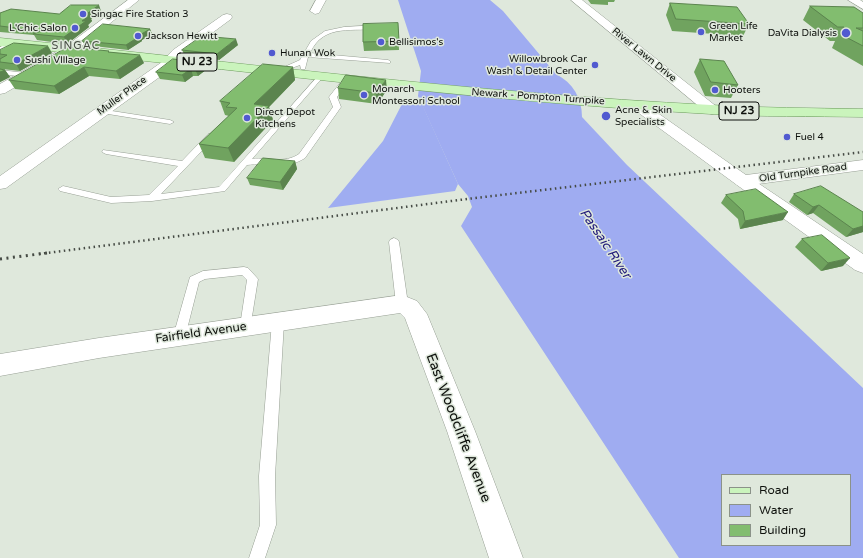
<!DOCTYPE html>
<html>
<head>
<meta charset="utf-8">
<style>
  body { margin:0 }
  #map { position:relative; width:863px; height:558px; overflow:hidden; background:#dfe8dc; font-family:"Varela Round",sans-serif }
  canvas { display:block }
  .legend { position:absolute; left:721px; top:474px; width:130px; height:72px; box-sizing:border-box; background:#dfe8dc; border:1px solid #8b9289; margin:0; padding:5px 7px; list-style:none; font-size:12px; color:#0e110d }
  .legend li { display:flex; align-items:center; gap:8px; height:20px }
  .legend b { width:20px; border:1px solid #8b9289 }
</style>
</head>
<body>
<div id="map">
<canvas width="863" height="558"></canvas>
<ul class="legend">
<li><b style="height:5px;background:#caf4bc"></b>Road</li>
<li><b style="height:11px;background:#9facf1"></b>Water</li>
<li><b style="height:11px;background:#82bd6f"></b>Building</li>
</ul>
</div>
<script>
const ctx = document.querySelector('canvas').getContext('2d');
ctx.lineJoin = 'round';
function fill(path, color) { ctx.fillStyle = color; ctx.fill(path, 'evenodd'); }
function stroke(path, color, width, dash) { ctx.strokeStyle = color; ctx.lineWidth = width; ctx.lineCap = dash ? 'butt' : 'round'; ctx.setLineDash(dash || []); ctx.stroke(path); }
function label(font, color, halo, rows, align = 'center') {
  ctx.font = font + ' "Varela Round",sans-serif'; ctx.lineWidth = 3; ctx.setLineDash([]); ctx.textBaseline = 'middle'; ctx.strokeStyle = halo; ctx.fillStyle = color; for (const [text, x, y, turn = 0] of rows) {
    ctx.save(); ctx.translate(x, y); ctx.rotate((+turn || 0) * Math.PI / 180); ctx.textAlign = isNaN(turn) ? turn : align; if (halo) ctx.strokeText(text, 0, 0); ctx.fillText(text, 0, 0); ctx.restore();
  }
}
const forest = new Path2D(`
  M402,104H422L458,184L455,191L328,208L383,141Z`);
const water = new Path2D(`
  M398,0H490L503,11L556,74C573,83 582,98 582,117L627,165L863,388V558H679L461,226L472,207L468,196L458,184L418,96L421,71ZM722,475H850V545H722Z`);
const lane = new Path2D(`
  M379,25L382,27L381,28C354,33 324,22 310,53L388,60L390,61V63L308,57L305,69H301L300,65L278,73L273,72L300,60L311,41L325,31L344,27Z
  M11,42L14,44L13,45L0,51V47Z
  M0,70L26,73L29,75L26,77L0,74Z
  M318,76L323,77L252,159C269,157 284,164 299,154L333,107L329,97L344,78H348L349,79L337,97L341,107L305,158C287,170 267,162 247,165L225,191L152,201L111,203L60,191L58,189L63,186L111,197L149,195L178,166L106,154L102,152L103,150L182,161L208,134H214V138L161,194L219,187Z
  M99,109L170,120L174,122L170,124L102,113L98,111Z
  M394,238L398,240L399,242L408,304L406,307L402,308L398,307L396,304L389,242L390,240Z
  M244,267L248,268L258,279L250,329L246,331L242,329L240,326L247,280L242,275L205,279L199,282L185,337L183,341L179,342L175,341L173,337L190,277L203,271Z
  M278,317L282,319L284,322L275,476L276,525L265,558H249L260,525L259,476L272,322L274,319Z`);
const street = new Path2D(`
  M316,0H326L319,13L315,14L310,11Z
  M571,0H582L717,107L719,110L717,113L712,114L707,113Z
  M848,0H860L863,2V9Z
  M227,14L231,15L232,17L231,19L181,56L172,68L6,188L0,189V176L162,62L173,50L223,15Z
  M743,176L749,177L863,254V273L855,270L737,185L734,181L737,177Z
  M402,295L417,301L427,314L475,431L523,558H489L447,431L405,318L400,313L99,358L0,376V354L99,338Z`);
const secondary = new Path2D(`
  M128,0H139L73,53L5,93L0,94V84L65,47Z
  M637,101L642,102L746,175L863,160V170L743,186L737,185L632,108L630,105L632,102Z`);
const primary = new Path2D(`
  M0,38C237,62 473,93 711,105C761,108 812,108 863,109V117C812,116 761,117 711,114C473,101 237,69 0,46Z`);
const railFar1 = new Path2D(`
  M39,254L467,199L863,152`);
const rail = new Path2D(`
  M0,259L47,253`);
const wall = new Path2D(`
  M588,0H615L614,2H608V5L591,4Z
  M670,3L749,24L743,36L672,31L666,15Z
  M810,6L863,13V66L832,48L835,41H830L803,20Z
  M101,11L91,19L92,21L88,25L89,27L67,44L37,40L34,35L0,32V13L59,14Z
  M398,23L399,50L364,51L363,42Z
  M150,29L152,34L142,40V41L128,50L85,45L82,41Z
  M238,45L219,60L185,56L182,50Z
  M0,50L52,53L20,71L2,69L5,70L10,77L0,82Z
  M110,52L144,63L120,79L89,76L59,94L15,89L9,80Z
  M700,59L738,85L731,98L705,96L694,72Z
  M204,62L207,69L198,76H193L185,82L160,79L156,72Z
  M293,67L295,80L269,107L273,120L234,162L205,158L199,144L229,116L225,115L220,101Z
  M338,88L387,90L377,104L339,99Z
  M295,161L297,169L283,190L250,185L247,178Z
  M794,194L863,212V232L846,237L813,213L807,215L789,202Z
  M726,195L783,220L740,229L738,219L721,203Z
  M802,239L843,266L821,271L795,247Z`);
const shadedWall = new Path2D(`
  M99,5L101,11L91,19L92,21L88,25L89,27L67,44L64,37L82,21L85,15Z
  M150,29L152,34L142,40V41L128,50L126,45L138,36Z
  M236,39L238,45L219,60L217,54Z
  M48,46L52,53L20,71L16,64Z
  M140,55L144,63L120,79L116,71Z
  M204,62L207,69L198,76L195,69Z
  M84,67L89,76L59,94L54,86Z
  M293,67L295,80L269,107L273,120L234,162L228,148L254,104Z
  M191,69L193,76L185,82L182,75Z
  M5,70L10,77L0,82V72Z
  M386,80L387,90L377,104L376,93Z
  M295,161L297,169L283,190L280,182Z
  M819,205L813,213L807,215L813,207Z
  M788,212L783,220L740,229L745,221Z
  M863,226V232L846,237L853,229Z
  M850,258L843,266L821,271L828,263Z`);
const building = new Path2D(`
  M670,3L737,7L749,24L676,19Z
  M71,5H99L85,15L89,16L82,21H86L64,37L33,34L41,31L0,26V13L11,9L59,14Z
  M810,6L854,7L863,13V28H856L863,31V46L840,34L844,27H838Z
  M398,23L399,41L363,42V24Z
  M103,24L150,29L138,36H140L126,45L82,41Z
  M202,36L236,39L217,54L182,50Z
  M14,43L48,46L16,64L0,62V59L7,55L0,54V50Z
  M68,47L109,51L108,52L140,55L116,71L84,67L54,86L9,80Z
  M173,59L204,62L195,69H191L182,75L156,72Z
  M700,59L724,61L738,85L711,82Z
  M263,64L293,67L254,104L269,106L228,148L199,144L237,108L226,107L230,103L220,101Z
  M0,69L5,70L0,72Z
  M346,75L386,80L376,93L338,88Z
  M263,158L295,161L280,182L247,178Z
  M821,186L863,212V226L853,229L819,205L813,207L794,194Z
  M756,189L788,212L745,221L743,211L726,195Z
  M822,235L850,258L828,263L802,239Z`);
const markers = [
  [83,14,4,"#515ad0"],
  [75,28,4,"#515ad0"],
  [701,32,4,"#515ad0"],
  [846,33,5,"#515ad0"],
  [138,36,4,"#515ad0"],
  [381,42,4,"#515ad0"],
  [272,53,4,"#515ad0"],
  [17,60,4,"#515ad0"],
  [595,65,4,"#515ad0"],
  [715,90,4,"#515ad0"],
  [364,95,4,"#515ad0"],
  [606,116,5,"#515ad0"],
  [247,118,4,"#515ad0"],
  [787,137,4,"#515ad0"]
];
const farPoinames = [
  ["Singac Fire Station 3",91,14],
  ["Green Life",709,26],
  ["Market",709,38],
  ["L'Chic Salon",67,28,"right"],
  ["DaVita Dialysis",837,33,"right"],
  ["Jackson Hewitt",146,36],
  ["Bellisimos's",389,42],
  ["Hunan Wok",280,53],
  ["Willowbrook Car",587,59,"right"],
  ["Wash & Detail Center",587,71,"right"],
  ["Sushi VIllage",25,60],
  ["Monarch",372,89],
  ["Montessori School",372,101],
  ["Hooters",723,90],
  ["Acne & Skin",615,110],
  ["Specialists",615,122],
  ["Direct Depot",255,112],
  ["Kitchens",255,124],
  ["Fuel 4",795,137]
];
const farStreetnames = [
  ["River Lawn Drive",644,55,39],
  ["Muller Place",122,96,-36],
  ["Newark - Pompton Turnpike",538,97,4],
  ["Old Turnpike Road",803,173,-8]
];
const farNeighbourhoodnames = [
  ["SINGAC",76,46]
];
const shields = [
  [197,62,40],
  [739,111,40]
];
const shieldNames = [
  ["NJ 23",197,62],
  ["NJ 23",739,111]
];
const streetNames = [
  ["Fairfield Avenue",201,333,-8]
];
const waterNames = [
  ["Passaic River",605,244,56]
];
const nearStreetnames = [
  ["East Woodcliffe Avenue",458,428,69]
];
fill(forest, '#9fadf1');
fill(water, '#9facf1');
stroke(lane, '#979f94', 1);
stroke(street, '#979f94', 1);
stroke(secondary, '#979f94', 1);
stroke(primary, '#719f62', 1);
fill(lane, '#fff');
fill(street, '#fff');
fill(secondary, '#fff');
fill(primary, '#caf4bc');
stroke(railFar1, '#454a44', 2.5, [1.5, 3.5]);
stroke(rail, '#454a44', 3, [2, 4.5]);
fill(wall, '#70a35f');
fill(shadedWall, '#5b844e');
fill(building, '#82bd6f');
stroke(building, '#5b844e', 1);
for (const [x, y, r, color] of markers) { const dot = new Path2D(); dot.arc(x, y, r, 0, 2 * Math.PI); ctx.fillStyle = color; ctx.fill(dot); stroke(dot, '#dfe8dc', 1.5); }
label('10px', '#0e110d', '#dfe8dc', farPoinames, 'left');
label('10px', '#0e110d', '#dfe8dc', farStreetnames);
ctx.letterSpacing = '1px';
label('11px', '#464d43', '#dfe8dc', farNeighbourhoodnames);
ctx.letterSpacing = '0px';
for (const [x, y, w] of shields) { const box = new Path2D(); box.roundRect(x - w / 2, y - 9, w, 18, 3); ctx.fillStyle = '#dfe8dc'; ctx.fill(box); stroke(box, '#0e110d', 1); }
label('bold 11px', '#0e110d', null, shieldNames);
label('12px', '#0e110d', '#dfe8dc', streetNames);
label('italic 13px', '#20197a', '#dfe8dc', waterNames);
label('14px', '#0e110d', '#dfe8dc', nearStreetnames);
</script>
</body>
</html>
